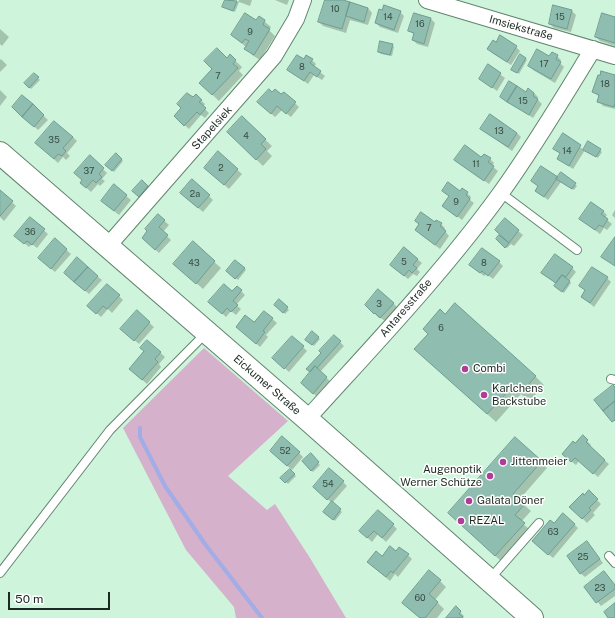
<!DOCTYPE html>
<html>
<head>
<meta charset="utf-8">
<style>
  body { margin:0 }
  #map { position:relative; width:615px; height:618px; overflow:hidden; background:#cef4db; font-family:"Public Sans",sans-serif }
  canvas { display:block }
  .scale { position:absolute; left:8px; top:592px; width:102px; height:18px; box-sizing:border-box; border:2px solid #1b2920; border-top:0; padding-left:5px; font-size:12px; line-height:14px; white-space:nowrap; color:#1b2920; -webkit-text-stroke:3px #fff; paint-order:stroke }
</style>
</head>
<body>
<div id="map">
<canvas width="615" height="618"></canvas>
<div class="scale">50 m</div>
</div>
<script>
const ctx = document.querySelector('canvas').getContext('2d');
ctx.lineJoin = 'round';
function fill(path, color) { ctx.fillStyle = color; ctx.fill(path, 'evenodd'); }
function stroke(path, color, width, dash) { ctx.strokeStyle = color; ctx.lineWidth = width; ctx.lineCap = dash ? 'butt' : 'round'; ctx.setLineDash(dash || []); ctx.stroke(path); }
function label(font, color, halo, rows, align = 'center') {
  ctx.font = font + ' "Public Sans",sans-serif'; ctx.lineWidth = 3; ctx.setLineDash([]); ctx.textBaseline = 'middle'; ctx.strokeStyle = halo; ctx.fillStyle = color; for (const [text, x, y, turn = 0] of rows) {
    ctx.save(); ctx.translate(x, y); ctx.rotate((+turn || 0) * Math.PI / 180); ctx.textAlign = isNaN(turn) ? turn : align; if (halo) ctx.strokeText(text, 0, 0); ctx.fillText(text, 0, 0); ctx.restore();
  }
}
const green = new Path2D(`
  M204,348L288,421L228,476L267,510L275,504L310,558L346,618H236L234,607L186,550L123,428Z`);
const shadow = new Path2D(`
  M226,0H233L238,2L239,0H252L250,6L239,2L235,12L223,7Z
  M275,0H289L287,5Z
  M326,0H340L368,8L372,13L368,25L350,20L346,33L323,26L319,22Z
  M572,11L576,15L571,32L554,28L550,24Z
  M400,12L404,16L398,33L380,27L376,23Z
  M259,17L271,27L269,30L275,36L260,60L252,55L246,48V47L232,35L256,22Z
  M615,18V46L600,41L596,37Z
  M431,19L435,23L428,47L417,44L413,40L415,35L409,31Z
  M0,29L9,37L2,46L0,44Z
  M392,45L394,47L392,56L381,54L379,52Z
  M516,47L520,51L511,65L492,53L488,49Z
  M230,56L242,67L239,71L243,75L219,101L200,83Z
  M557,56L561,60L560,63L564,67L555,83L533,70L529,66L550,57Z
  M525,58L527,60L519,74L514,71Z
  M1,59L7,65L0,72V60Z
  M312,60L316,64L314,67L325,76L322,80L314,75L308,84L289,70L304,61Z
  M489,66L505,78L497,91L480,79Z
  M34,74L40,80L31,89L26,83Z
  M615,76V109L603,106L599,101L600,97L593,92Z
  M0,90L7,97L0,106Z
  M272,93L282,96L284,93L299,107L291,117L282,110L275,117L263,106Z
  M526,93H534L538,97L537,99L542,104L533,118L510,103Z
  M23,96L48,120L38,130L17,111Z
  M196,96L205,104L203,107L209,113L205,118L201,115L189,129L175,116Z
  M242,118L272,146L267,151L272,156L263,166L228,132Z
  M481,129L517,133L521,137L512,151Z
  M563,135L584,150H600L602,152L598,158L585,150L573,169L558,159L561,154L554,149Z
  M73,137L77,141L67,153L70,156L66,160L63,157L58,163L41,147Z
  M218,153L242,174L229,189L209,172Z
  M116,154L123,161L114,172L106,165Z
  M90,157L107,173L102,179L105,181L100,186L98,184L91,192L81,183Z
  M482,158L490,159L494,163L492,166L498,171L489,184L460,164Z
  M561,174L577,186L574,190L561,182L548,200L536,191L539,187L532,181L558,178Z
  M192,180L213,200L203,212L185,197Z
  M142,182L149,188L141,198L134,191Z
  M114,186L131,200L119,215L106,205Z
  M0,191L16,206L4,221L0,217Z
  M443,191L467,193L471,197L470,200L474,203L462,220L444,206L450,197Z
  M615,210V218L612,215Z
  M603,211L607,215L605,218L612,224L607,230L604,228L600,234L580,219Z
  M158,215L169,225L163,232L171,240L159,253L147,242Z
  M30,218L48,234L37,248L32,244L29,247L20,240Z
  M505,220L523,235L514,246L511,244L507,248L497,239L500,235Z
  M435,224H441L445,228L444,230L449,236L440,249L420,234Z
  M55,240L71,254L55,272L43,262Z
  M193,243L221,268L203,289L181,270Z
  M405,249L422,263L417,269L420,272L417,276L413,274L408,279L395,269Z
  M499,262L503,266L493,279L486,274L484,276L475,269Z
  M244,268L246,270L238,280L229,273Z
  M572,268L576,272L569,281L571,283L564,293L557,288L556,284L543,273Z
  M97,276L102,280L89,294L69,277Z
  M607,278L611,282L594,307L582,297L586,291L581,286Z
  M237,287L245,295L236,305L241,309L236,315L231,311L226,317L214,306L232,292Z
  M119,296L123,300L112,313L108,309L101,317L89,306Z
  M279,300L289,310L285,314L275,305Z
  M393,303L397,307L385,321L379,317V318L366,305Z
  M137,312L154,327L139,344L126,333Z
  M264,312L277,323L266,335L268,337L260,347L241,331L254,324Z
  M445,315L535,376L544,385L529,402L521,394L496,422L415,349Z
  M312,333L320,339L314,346L306,340Z
  M334,336L344,346L320,372L331,382L317,397L302,382L311,372L308,369L323,353Z
  M148,341L165,357L159,364L161,367L147,384L134,373L145,352Z
  M303,347L307,351L289,372L278,362Z
  M583,437L591,445L589,447L609,464L598,477L579,461L576,465L567,458L575,445Z
  M299,453L303,457L292,470L275,455Z
  M310,455L320,465L313,472L303,462Z
  M541,462L547,468L519,500L531,511L521,522L530,530L502,562L455,519Z
  M290,470L296,476L288,484L282,478Z
  M343,482L347,486L332,503L342,512L335,521L325,511L332,503L318,491Z
  M589,492L601,504L593,513L595,515L587,523L571,507Z
  M554,524H574L578,528L553,558L537,545Z
  M393,525L397,529L386,542L378,534L372,542L360,531Z
  M591,547L603,563L585,577L580,573Z
  M396,552L408,555L412,559L398,577L395,574L390,581L372,566L382,557Z
  M440,581L446,587L435,600L444,609L437,618H420L409,609Z
  M615,586V596L601,606L585,587Z
  M460,612L464,616L463,618H447Z`);
const stream = new Path2D(`
  M140,428V437L165,486L205,544L262,618`);
const building = new Path2D(`
  M225,0L237,1L233,11L222,7Z
  M325,0H343L350,2L342,29L318,22Z
  M350,2L368,8L364,22L346,16Z
  M384,5L401,11L394,30L375,23L379,9L382,10Z
  M553,5L572,10L567,29L549,24Z
  M245,13L256,20L259,16L265,20L263,25L270,29L254,55L244,49L249,41L245,39L242,43L231,35Z
  M414,13L431,18L424,44L412,40L414,33L408,31Z
  M602,13L615,17V43L595,37Z
  M500,35L517,46L507,62L487,49L493,40L496,42Z
  M380,41L393,44L390,55L378,52Z
  M217,48L227,58L230,54L236,60L233,64L238,68L212,95L199,83L212,69L204,61Z
  M537,49L549,56L552,52L558,55L556,59L561,62L551,79L528,66Z
  M520,54L526,58L517,73L511,70Z
  M297,55L304,59L306,55L313,59L310,63L321,71L317,77L310,72L304,81L287,70Z
  M488,64L501,73L492,88L479,79Z
  M601,71L615,75V103L614,107L597,102L599,95L592,92L598,75H600Z
  M34,73L39,77L29,88L24,83Z
  M509,81L517,86L507,102L500,97Z
  M517,86L526,92L528,88L534,93L533,96L538,99L529,115L507,102Z
  M269,89L272,92L275,89L281,94L284,92L296,102L286,114L277,106L271,114L257,102Z
  M187,93L193,97L196,94L202,100L199,102L206,108L200,115L197,112L184,126L174,116L181,108L177,104Z
  M22,95L33,104L22,117L12,107Z
  M33,104L44,115L34,127L22,117Z
  M490,114L517,133L508,147L480,129Z
  M242,116L266,139L261,144L266,149L256,160L227,132Z
  M54,121L73,137L63,148L66,151L62,156L58,154L54,159L35,143Z
  M563,133L581,145L569,166L557,159L560,153L553,149Z
  M588,141L601,149L596,157L583,150Z
  M465,145L481,157L484,154L491,158L488,162L494,166L484,181L454,160Z
  M218,151L238,169L224,185L204,168Z
  M116,153L122,159L112,171L105,165Z
  M90,155L104,168L99,174L102,177L96,183L93,180L86,188L80,183L82,180L74,173Z
  M541,166L558,177L544,197L535,191L538,186L531,181Z
  M561,172L576,183L572,189L556,179Z
  M192,179L210,195L198,208L180,193Z
  M142,180L148,186L139,197L132,191Z
  M448,182L460,191L462,188L468,192L466,195L470,199L457,217L442,206L449,196L442,191Z
  M114,184L127,195L114,211L101,201Z
  M0,190L13,201L0,216Z
  M591,202L604,211L601,214L608,219L603,227L599,225L595,230L579,219Z
  M421,212L435,222L436,220L442,223L440,226L446,231L435,245L415,230L419,224L415,221Z
  M158,214L165,220L159,227L168,235L155,250L142,238L147,231L145,229Z
  M30,217L45,229L32,245L27,241L24,244L14,236Z
  M505,218L519,230L509,243L495,230Z
  M499,235L509,243L505,248L496,239Z
  M615,237V266L601,257Z
  M55,238L67,249L51,269L38,258Z
  M193,241L215,261L196,284L173,264Z
  M404,247L418,259L413,265L417,268L412,273L409,270L404,276L390,265Z
  M482,248L500,261L488,276L482,271L480,273L469,265Z
  M555,254L573,267L566,277L562,275L556,283L541,273Z
  M77,257L88,267L74,282L64,273Z
  M235,260L245,268L235,279L226,271Z
  M88,267L98,276L85,291L74,282Z
  M592,267L608,277L590,303L581,297L585,290L579,286Z
  M562,275L570,281L562,292L554,286Z
  M107,284L120,295L107,309L103,306L96,314L87,306Z
  M224,284L232,291L237,286L242,290L233,301L238,305L231,312L227,308L222,314L208,302Z
  M378,289L394,303L380,318L375,313L374,314L365,305Z
  M279,299L288,307L283,313L274,305Z
  M455,303L536,376L520,394L512,387L487,414L414,349L428,334L423,329L440,309L445,314Z
  M137,310L150,322L134,341L120,329Z
  M264,311L273,318L263,331L265,332L256,344L236,327L245,315L254,322Z
  M312,331L319,337L312,345L305,340Z
  M334,335L341,341L317,368L315,366L310,372L306,369L321,353L319,351Z
  M292,336L304,346L284,369L272,358Z
  M147,340L161,352L155,359L158,362L142,380L129,369L144,351L140,348Z
  M315,366L327,377L313,394L301,383Z
  M613,385L615,387V401L603,411L594,400Z
  M615,401V420L612,422L603,411Z
  M583,435L588,440L586,442L605,460L593,474L575,458L571,462L562,454L573,441L575,443Z
  M282,436L300,452L287,466L270,451Z
  M515,437L542,461L513,494L525,504L515,515L525,523L495,556L448,513Z
  M311,453L319,462L311,471L302,461Z
  M329,468L344,481L327,500L313,487Z
  M290,469L295,474L285,483L280,478Z
  M589,490L598,499L589,508L591,510L582,519L569,507L583,493L584,495Z
  M332,501L341,509L333,520L323,512Z
  M378,510L394,524L382,538L374,531L367,538L359,531Z
  M563,513L575,524L548,555L532,541L550,520L554,523Z
  M587,541L600,559L580,574L567,556Z
  M390,546L396,551L399,547L409,554L393,573L391,571L386,577L367,562L376,551L382,556Z
  M429,570L441,580L429,594L438,602L425,618H420L402,603Z
  M604,571L615,585V589L596,603L584,587Z
  M615,603V618H608L604,612Z
  M456,606L461,611L459,614L463,617L461,618H446Z`);
const lane = new Path2D(`
  M501,193L577,250
  M611,379L615,380
  M609,556L615,563
  M0,573L110,430L206,333
  M489,580L539,523`);
const street = new Path2D(`
  M427,0L615,56
  M107,247L274,56L296,19L303,0
  M307,419C373,346 442,274 500,194C534,147 563,98 593,49`);
const secondary = new Path2D(`
  M0,153L307,419L532,618`);
const markers = [
  [465,369,4,"#af3d98"],
  [484,395,4,"#af3d98"],
  [503,462,4,"#af3d98"],
  [490,476,4,"#af3d98"],
  [469,501,4,"#af3d98"],
  [461,521,4,"#af3d98"]
];
const numberNames = [
  ["10",335,9],
  ["14",388,17],
  ["15",560,17],
  ["16",420,24],
  ["9",250,32],
  ["17",544,64],
  ["8",302,67],
  ["7",218,76],
  ["18",605,84],
  ["15",523,101],
  ["13",499,131],
  ["4",246,136],
  ["35",54,140],
  ["14",567,151],
  ["11",476,164],
  ["2",221,168],
  ["37",89,171],
  ["2a",195,194],
  ["9",456,202],
  ["7",429,228],
  ["36",30,232],
  ["5",404,262],
  ["43",194,263],
  ["8",484,263],
  ["3",379,304],
  ["6",441,328],
  ["52",285,451],
  ["54",328,484],
  ["63",553,532],
  ["25",583,557],
  ["23",600,588],
  ["60",420,598]
];
const streetNames = [
  ["Imsiekstraße",521,28,16],
  ["Stapelsiek",212,128,-48],
  ["Antaresstraße",406,308,-49],
  ["Eickumer Straße",267,385,41]
];
const poiNames = [
  ["Combi",473,369],
  ["Karlchens",492,389],
  ["Backstube",492,402],
  ["Jittenmeier",511,462],
  ["Augenoptik",482,470,"right"],
  ["Werner Schütze",482,483,"right"],
  ["Galata Döner",477,501],
  ["REZAL",469,521]
];
fill(green, '#d5b1cb');
fill(shadow, '#0003');
stroke(stream, '#a2ace6', 4);
fill(building, '#8fbdb0');
stroke(building, '#709d91', 1);
stroke(lane, '#62856e', 10);
stroke(street, '#62856e', 18);
stroke(secondary, '#62856e', 24);
stroke(lane, '#fff', 8);
stroke(street, '#fff', 16);
stroke(secondary, '#fff', 22);
for (const [x, y, r, color] of markers) { const dot = new Path2D(); dot.arc(x, y, r, 0, 2 * Math.PI); ctx.fillStyle = color; ctx.fill(dot); stroke(dot, '#fff', 1.5); }
label('9px', '#384e44', null, numberNames);
label('11px', '#1b2920', '#fff', streetNames);
label('11px', '#1b2920', '#fff', poiNames, 'left');
</script>
</body>
</html>
